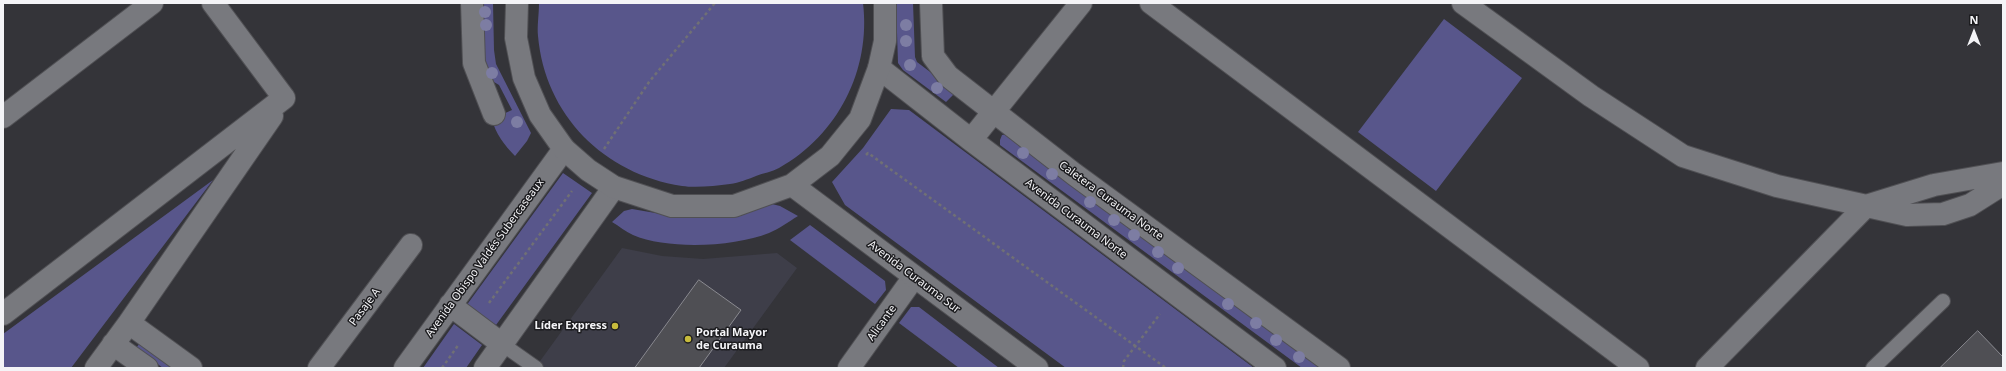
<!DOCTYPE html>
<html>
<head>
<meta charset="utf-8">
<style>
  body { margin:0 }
  #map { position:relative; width:2006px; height:371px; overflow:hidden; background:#343439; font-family:"Noto Sans",sans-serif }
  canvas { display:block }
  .frame { position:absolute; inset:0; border:4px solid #f4f4f7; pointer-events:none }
  .north { position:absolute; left:1954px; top:12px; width:40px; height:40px; -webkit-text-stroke:3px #1c1c1f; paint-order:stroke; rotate:0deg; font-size:11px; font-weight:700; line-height:16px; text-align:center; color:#f4f4f7 }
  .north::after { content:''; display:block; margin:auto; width:14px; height:18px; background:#f4f4f7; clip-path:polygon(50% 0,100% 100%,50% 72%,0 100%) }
</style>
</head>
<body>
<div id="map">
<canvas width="2006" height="371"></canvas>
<div class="frame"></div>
<div class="north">N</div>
</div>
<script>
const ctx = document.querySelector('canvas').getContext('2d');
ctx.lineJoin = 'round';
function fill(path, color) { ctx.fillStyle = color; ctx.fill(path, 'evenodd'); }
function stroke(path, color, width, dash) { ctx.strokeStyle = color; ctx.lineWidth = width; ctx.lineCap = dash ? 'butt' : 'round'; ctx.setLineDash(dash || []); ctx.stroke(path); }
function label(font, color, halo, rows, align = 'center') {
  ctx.font = font + ' "Noto Sans",sans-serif'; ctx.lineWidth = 3; ctx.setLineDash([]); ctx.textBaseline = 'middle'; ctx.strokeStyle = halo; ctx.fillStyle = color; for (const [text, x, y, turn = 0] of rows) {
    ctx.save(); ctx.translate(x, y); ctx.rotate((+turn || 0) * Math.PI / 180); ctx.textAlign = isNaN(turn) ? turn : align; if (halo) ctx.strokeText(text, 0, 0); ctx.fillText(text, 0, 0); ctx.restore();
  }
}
const built = new Path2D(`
  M622,248L662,256L703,259L777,253L797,268L724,368H535Z`);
const green = new Path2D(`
  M479,3H493L494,50L496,64L531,133L527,141L515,156C505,146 495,133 492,119L512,110L499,85L489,79L483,68Z
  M539,3H863C871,70 838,135 779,168C772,172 763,173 756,176C748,179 739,183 730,184C715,186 696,188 682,186C604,174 545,115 538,36C537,26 539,14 539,3Z
  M896,3H913L915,57L917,62L954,90L953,95L946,102L903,70L898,63Z
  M1444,19L1522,78L1436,191L1358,132Z
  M891,109L909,110L1254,368H1066L845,205L832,182L863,148Z
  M1009,134L1328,368H1302L1000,145V140L1002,135Z
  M563,173L592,193L496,325L466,306Z
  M213,180L71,368H3V334Z
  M772,204L780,206L798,216C788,222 779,229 769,233C734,247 668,250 633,235C626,232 619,226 612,222L624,211L632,209L679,217Z
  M810,225L885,281L886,290L875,304L790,240Z
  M911,307H919L999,368H959L899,323Z
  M454,324L482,345L466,368H423Z
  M140,343L175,368H163L136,348Z`);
const building = new Path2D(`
  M699,280L741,310L699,368H635Z
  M1978,331L2003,357V368H1940Z`);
const path = new Path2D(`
  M604,149L649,82L715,3
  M866,155L868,153L1166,368
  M489,303L572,191
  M442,368L459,344
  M1123,368L1124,361L1160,314`);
const lane = new Path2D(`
  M502,344L536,368
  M1873,368L1943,301`);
const street = new Path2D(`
  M213,3L284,98
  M472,3L474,63L494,114
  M931,3L933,56L948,76L1074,174L1339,368
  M1151,3L1638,368
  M1463,3L1591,96L1683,156L1777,186L1907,215L1943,214L1970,205L2003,184
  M879,68L971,140L1275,368
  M3,117L152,3
  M971,140L1081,3
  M450,305L502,344
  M3,314L284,98
  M129,323L191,368
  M113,344L147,368
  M96,368L129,323L272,116
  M319,368L411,245
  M405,368L564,149
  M485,368L614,187
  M849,368L914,277
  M1707,368L1866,206L1934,185L2003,173`);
const secondary = new Path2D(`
  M517,3L516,38L524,78L540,115L564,149L588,170L614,187L672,206H734L792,185L830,156L860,119L879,68L885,41V3
  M792,185L1037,368`);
const trees = [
  [485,12],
  [486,25],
  [906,25],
  [906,41],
  [910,65],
  [492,73],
  [937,88],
  [517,122],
  [1023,153],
  [1052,174],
  [1090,202],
  [1114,220],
  [1134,235],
  [1158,252],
  [1178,268],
  [1228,304],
  [1256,323],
  [1276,340],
  [1299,357]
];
const markers = [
  [615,326,4,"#c7bb3c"],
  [688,339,4,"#c7bb3c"]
];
const streetNames = [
  ["Caletera Curauma Norte",1111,201,36],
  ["Avenida Curauma Norte",1076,219,37],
  ["Avenida Obispo Valdés Subercaseaux",485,258,-54],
  ["Avenida Curauma Sur",914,277,37],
  ["Pasaje A",365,307,-53],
  ["Alicante",882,323,-54]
];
const poiNames = [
  ["Líder Express",607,326],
  ["Portal Mayor",696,333,"left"],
  ["de Curauma",696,346,"left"]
];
fill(built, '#3e3e49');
fill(green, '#58568b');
fill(building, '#4f4f54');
stroke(building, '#8a8a90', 1);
stroke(lane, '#505054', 16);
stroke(street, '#505054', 24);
stroke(secondary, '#505054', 24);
stroke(path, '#707075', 2.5, [3, 3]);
stroke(lane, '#78797e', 14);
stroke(street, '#78797e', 22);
stroke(secondary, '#78797e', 22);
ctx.fillStyle = '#7d7da3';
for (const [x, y] of trees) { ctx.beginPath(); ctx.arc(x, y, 6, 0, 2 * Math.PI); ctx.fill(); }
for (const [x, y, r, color] of markers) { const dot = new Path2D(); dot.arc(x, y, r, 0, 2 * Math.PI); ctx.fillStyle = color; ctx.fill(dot); stroke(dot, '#1c1c1f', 1.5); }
label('11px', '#f4f4f7', '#1c1c1f', streetNames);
label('bold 11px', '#f4f4f7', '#1c1c1f', poiNames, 'right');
</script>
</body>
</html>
